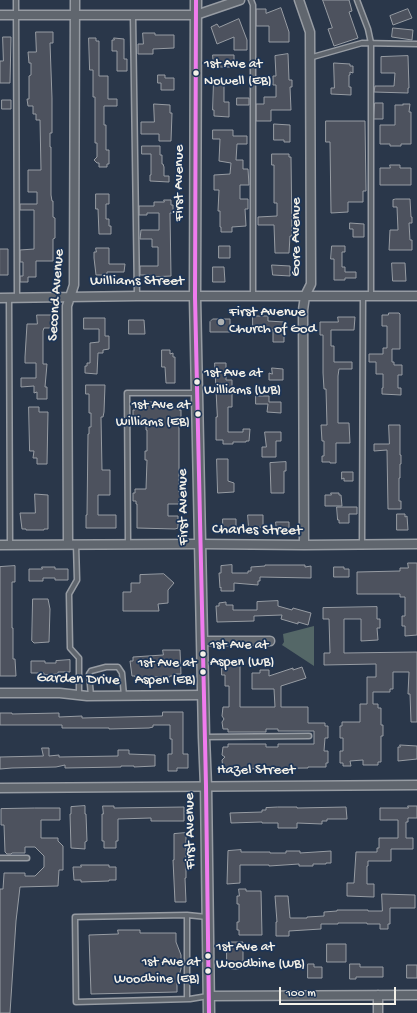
<!DOCTYPE html>
<html>
<head>
<meta charset="utf-8">
<style>
  body { margin:0 }
  #map { position:relative; width:417px; height:1013px; overflow:hidden; background:#2a374a; font-family:"Gochi Hand",sans-serif }
  canvas { display:block }
  .scale { position:absolute; left:279px; top:987px; width:117px; height:18px; box-sizing:border-box; border:2px solid #f4f1e8; border-top:0; padding-left:5px; font-size:12px; line-height:14px; white-space:nowrap; color:#f4f1e8; -webkit-text-stroke:3px #1d3557; paint-order:stroke }
</style>
</head>
<body>
<div id="map">
<canvas width="417" height="1013"></canvas>
<div class="scale">100 m</div>
</div>
<script>
const ctx = document.querySelector('canvas').getContext('2d');
ctx.lineJoin = 'round';
function fill(path, color) { ctx.fillStyle = color; ctx.fill(path, 'evenodd'); }
function stroke(path, color, width, dash) { ctx.strokeStyle = color; ctx.lineWidth = width; ctx.lineCap = dash ? 'butt' : 'round'; ctx.setLineDash(dash || []); ctx.stroke(path); }
function label(font, color, halo, rows, align = 'center') {
  ctx.font = font + ' "Gochi Hand",sans-serif'; ctx.lineWidth = 3.5; ctx.setLineDash([]); ctx.textBaseline = 'middle'; ctx.strokeStyle = halo; ctx.fillStyle = color; for (const [text, x, y, turn = 0] of rows) {
    ctx.save(); ctx.translate(x, y); ctx.rotate((+turn || 0) * Math.PI / 180); ctx.textAlign = isNaN(turn) ? turn : align; if (halo) ctx.strokeText(text, 0, 0); ctx.fillText(text, 0, 0); ctx.restore();
  }
}
const green = new Path2D(`
  M314,626V666L282,645L284,642L283,634Z`);
const building = new Path2D(`
  M323,0H349L352,11L349,12L358,38L334,46L328,29L332,28Z
  M281,8L289,32V42H269V26H256V9H266V13Z
  M408,9L412,18L393,25L390,16Z
  M239,19L247,40V50H234V37L217,44L211,27L217,24L219,27Z
  M393,28L413,30L412,40L392,37Z
  M36,32H53V43H50L52,98V133H50V147H51V195L52,201H53V217L55,218V238L53,239V261H36V277H28V282H20V276H23V262H20V250L34,249V210H20V204H37V192H28V170H41L40,120H36V114H33V106H28L27,99H29V76L31,75V63H29L28,52H36Z
  M143,33H155V35H174V48L153,49V54H138V44H143Z
  M3,37H11L10,83H0V61H3Z
  M89,38H96V41H99V76H108V99H117V106H104V125H106V150H109V164H107V167H99V163H97L94,160L97,157V143H95V97H93V70H90Z
  M114,38L124,39V59H127V71H117V51H112V40H114Z
  M288,54L289,80H292V87H290L291,110H271V121H256V104H264V97H276V85H273V76H276L275,56Z
  M213,55H234V67H214Z
  M408,56L409,88H408V93L374,92L375,86H394L395,73H381V57Z
  M334,63L350,64V66H353V73L350,72V75H349V87H351V95L331,94V88H334Z
  M158,75H165V78H174V90H161V83H158Z
  M214,79H224V102H229V117L214,116V110H213Z
  M237,98H249V105H237Z
  M2,100H11V109H2Z
  M375,103H383V119H374Z
  M154,104L170,105V113H172L171,141H159V134H141V122H154Z
  M403,104H410L409,112H411V144H401V146H390V144H380V125H395V105H403Z
  M326,121H365L366,191H363V202H348V212L331,213L330,142H326Z
  M274,124L290,125V142H284V140H274Z
  M213,130H233V136H247V144H237L236,160H243V169H248L249,185H240V199H248V209H245L246,226L232,227V232H221V227H220V211H218L219,190H214V175L230,174L231,163L219,161L220,139H213Z
  M142,146H160V155H162V164H163L164,167V176H169V182L150,181V175H151V154H142Z
  M272,154H289V157H291L292,236H290L289,253H275L274,225H258V217L277,216V203H274V165H272Z
  M390,165H400V168H411V185H380V168H390Z
  M96,194H109V204H106V219H109V226H111V234H99L98,209H96Z
  M396,199H410L411,217H412V223H409L410,240H412V250H389L390,230H398L397,207H393V200Z
  M164,200H171V205H173V213H170L171,276L150,277V275H140V266H158V247H152V239H140L141,230H159V213H147V215H139V206H154V202H164Z
  M350,223L364,224V237H353V229H350Z
  M219,246H230V258H219Z
  M332,246H345V252H342V267H345V272H356V278H345V280H334V259H331Z
  M96,248H109V264H125L124,272H107V275H96L94,258V252H96Z
  M0,249H8V275H0Z
  M392,263H405L406,281H393Z
  M272,265L290,266V276L273,275Z
  M213,267H224L225,282H213Z
  M389,313H399L400,314V349H392V362H394V365H402V375H398V388H401V395L382,394V388H383V374H376V362H369V354H383V348H387V326H382V315H388Z
  M37,315H52V328H44L43,331V364H47L45,387H47V399H37V392L34,393V386L21,387V378H36V363H25V357L27,324H37Z
  M253,316H268V321L284,322V342H273V330L271,329H253Z
  M338,317H355L354,330H331V346H334V362H352V369H339L338,376V423H349L350,443H336V463H330V462H322V456H324V441H322L321,425H327L326,389H324L323,373V335H320V322H338Z
  M84,318H105V336H109V349L103,350V353H98L97,374L85,373V366H87V363H90V343L99,342V329H84Z
  M213,319H230V332H210V322Z
  M129,320H144L145,334H129Z
  M162,350H170V354L173,353V357H175V383H166L165,367H162Z
  M215,363H226V380H232V407H228V432H243V429H250L249,441H246V442H233V444H223V440H216V417H217Z
  M272,368L283,369V380H269V373L272,374Z
  M86,385H105L104,412L103,417H101L102,470H110V495H98V515H116V528H86V515H87L88,434H89V427H91V413H89V394H86Z
  M256,396H269V402H281V413L267,412L268,404H256Z
  M147,402H167V407H179V410H181V418H179V492H181V501H179V504H168V516H178V528L175,529L137,528V504H136V501H133V493H135V489H146L147,460H145V451H147V430H146V422H135V419H133V410H135V407H147Z
  M29,407H39V412H48L47,464H37V458H33L34,451H30Z
  M389,425H400V455H401V464H400V478H399V501H401V509H388L387,450L374,451V444H389Z
  M265,432H281V441H276V457H262V447H266Z
  M217,459H228V481L234,483V492L218,493Z
  M286,462V471H284V493H271L270,463Z
  M342,472H353V481H344V478L342,479Z
  M331,493H339V495H341L342,506H325V495H331Z
  M35,494L48,495V529H44V530H26V529H22L20,513H35Z
  M337,507H357V514H349V523H339V520H338Z
  M397,514H405V517L407,516L408,530H397Z
  M248,515H263V527L249,528Z
  M223,519H236V530H223Z
  M276,522H289V531H277Z
  M408,563H417V635L405,636V626H402V616H405V597H400V594H357V572L400,571V568H408Z
  M232,565V573H248V571H251V567L265,566V565H305V567L311,566V578L260,577V581H258V585L234,583V591H221V587L220,588L219,573H221V566Z
  M15,566V582H12V628H13V659H15L16,676H0V567Z
  M42,567H55V569H68V580H55V578H43V581H29V569H42Z
  M334,567H344V569H349V577H334Z
  M164,574L174,583L168,590V603L158,604L159,611H123V592H131V583H140V575Z
  M33,599H48L50,609L49,642L34,643L32,641Z
  M278,601V606L292,610L293,608L311,613L308,625L298,622V624L281,619L282,615L254,616V621L217,622L216,606H219V603L226,602V605H233V610H257V602Z
  M377,607V619H380V628H377L378,640L361,641V619H344V653L417,652V722H411L410,694H408L409,672H393V689H390V692H373V704H378V708H381V725H383V736H381V762H378V765H363V760L350,761L351,766H343V763H340V751H343V738H340V726H342V722H360V704H367V677H376V664L324,665V653H330L329,619H323V608Z
  M163,650H180L181,674H174V676H170V677H135V676H132L130,661H133V657L163,655Z
  M70,660V672H58V674L44,675V673H31V661H45V663H56V661Z
  M222,663H240V707H275L274,689H252V673H260V670H269V676L293,668V670L302,667L306,678L281,686V707H308V723H325V726H328V738H325L324,751H328V763H326V767H308V768L223,769L222,760L225,757L222,755L223,747H228V744H266V747H278V744H314V731H278V729H266V732H228V729H223L222,722L224,719L222,716L223,707H229V686H225V675H222Z
  M163,712H183V754H188V768H177V771H168V754H172V739H170V725H153V727L149,728L109,729V728H62V725H0V713H12V714L59,713V717L82,716V718L162,716Z
  M400,745L417,746V759L398,761V747H400Z
  M42,748H49V756L59,755V757L118,756V750H129V754L155,755V766L134,767V766H121V767L65,768V765L56,767L12,768L0,769V757L43,756Z
  M85,806V814H86L87,841L85,842V849L71,848L70,814H71V807Z
  M103,806H114V808L184,807V821H151V818L118,819V841H116V848H104V841H102V814H103Z
  M408,806H417V818H408V822H406V838H413V849H391V861H368V866H367V884H374V897L347,896V883H354L356,852H377V848H379V838H398V820H380V808H408Z
  M278,807H297V808L346,807L347,819H327V821H322V824L297,823V828H278V823H262V822L231,823L230,813L262,812V810H266V808Z
  M35,808H60V820H41V838H58V841L63,846V870H59L58,886L20,887L16,921L10,1013H0V889H3L4,874V873H25V876H35L44,867V856L35,847H25V853H12L11,854H7L5,852L4,825H1V809Z
  M186,833V878H185L186,902H175L173,860H174V834Z
  M241,850V852H270V853H286V851H300V853L331,851V863H326V864H313V866H299V864L269,866V865H240V883L227,884L228,851Z
  M81,865H109V867H116V880H109V881L81,882V880H74L73,867H81Z
  M239,889H246V891H261L262,935H239V930H237V922H239V904H237V896H239Z
  M382,894L415,895V908H390V924H388V929H380V924H367V923H338V924H321V929L289,931V936H276V922H277L275,896H288L290,918H307V917L324,916V912L337,911V910H368V911H382Z
  M118,930H140V933H176V942L181,955V969L177,982V992L91,994L89,935L118,934Z
  M227,942H243V967H239V969H231V967H227Z
  M327,944H346V962H327Z
  M308,964H314V967H322V978H308Z
  M350,964H360V967H383V977H356V979H350Z
  M407,965H417V978H407Z`);
const service = new Path2D(`
  M16,0L17,298
  M251,0L253,5V296
  M357,0L368,29L371,43V296
  M133,16L137,296
  M309,58L362,43L417,44
  M9,298L10,545
  M76,544L77,580L69,594L70,648L79,658V695
  M128,544L127,393H196
  M362,544L363,296
  M91,696L89,674L91,671L106,667H118L122,673L124,696
  M204,737L309,736
  M0,858H27
  M187,915V999
  M207,917L187,915L75,917L76,1002L190,999L208,996`);
const minor = new Path2D(`
  M299,0L310,32L311,284L305,296L303,310L304,545
  M0,15H196L240,0
  M0,298L137,296H417
  M68,544L67,306L74,285L75,0
  M0,545L200,544L304,545L417,544
  M202,641H270
  M0,693H60L87,696L203,695
  M0,788L417,785
  M378,995V1013
  M209,996L417,995`);
const tertiary = new Path2D(`
  M196,0L195,297L204,737L206,786L209,1013`);
const bus1 = new Path2D(`
  M196,0L195,297L206,786L209,1013`);
const markers = [
  [196,73,3.5,"#f4f1e8"],
  [221,322,4,"#adb0b1"],
  [197,382,3.5,"#f4f1e8"],
  [198,414,3.5,"#f4f1e8"],
  [203,654,3.5,"#f4f1e8"],
  [203,672,3.5,"#f4f1e8"],
  [208,956,3.5,"#f4f1e8"],
  [208,971,3.5,"#f4f1e8"]
];
const busNames = [
  ["1st Ave at",204,65],
  ["Nowell (EB)",204,82],
  ["1st Ave at",204,374],
  ["Williams (WB)",204,391],
  ["1st Ave at",190,406,"right"],
  ["Williams (EB)",190,423,"right"],
  ["1st Ave at",210,646],
  ["Aspen (WB)",210,663],
  ["1st Ave at",196,664,"right"],
  ["Aspen (EB)",196,681,"right"],
  ["1st Ave at",216,948],
  ["Woodbine (WB)",216,965],
  ["1st Ave at",200,963,"right"],
  ["Woodbine (EB)",200,980,"right"]
];
const streetNames = [
  ["First Avenue",180,183,-90],
  ["Gore Avenue",297,237,-90],
  ["Williams Street",137,282],
  ["Second Avenue",57,295,-86],
  ["First Avenue",184,507,-91],
  ["Charles Street",257,531,1],
  ["Garden Drive",78,680,2],
  ["Hazel Street",256,771],
  ["First Avenue",191,831,-91]
];
const poiNames = [
  ["First Avenue",229,313],
  ["Church of God",229,330]
];
fill(green, '#546767');
fill(building, '#4d525e');
stroke(building, '#979ca3', 1);
stroke(service, '#979ca3', 7);
stroke(minor, '#979ca3', 11);
stroke(tertiary, '#979ca3', 13);
stroke(service, '#60666e', 4);
stroke(minor, '#60666e', 8);
stroke(tertiary, '#60666e', 10);
stroke(bus1, '#f07bee', 4);
for (const [x, y, r, color] of markers) { const dot = new Path2D(); dot.arc(x, y, r, 0, 2 * Math.PI); ctx.fillStyle = color; ctx.fill(dot); stroke(dot, '#1d3557', 1.5); }
label('14px', '#f4f1e8', '#1d3557', busNames, 'left');
label('15px', '#f4f1e8', '#1d3557', streetNames);
label('15px', '#f4f1e8', '#1d3557', poiNames, 'left');
</script>
</body>
</html>
